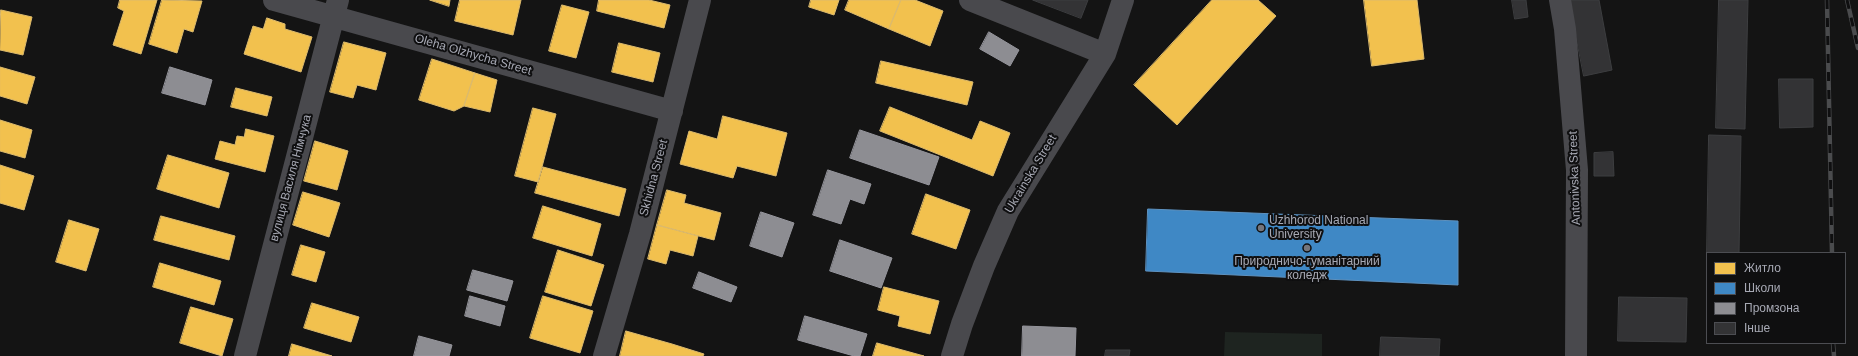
<!DOCTYPE html>
<html>
<head>
<meta charset="utf-8">
<style>
  body { margin:0 }
  #map { position:relative; width:1858px; height:356px; overflow:hidden; background:#141414; font-family:Arial,sans-serif }
  canvas { display:block }
  .legend { position:absolute; left:1706px; top:252px; width:140px; height:92px; box-sizing:border-box; background:#0f0f10; border:1px solid #4c4d52; margin:0; padding:5px 7px; list-style:none; font-size:12px; color:#a7a9b4 }
  .legend li { display:flex; align-items:center; gap:8px; height:20px }
  .legend b { width:20px; border:1px solid #4c4d52 }
</style>
</head>
<body>
<div id="map">
<canvas width="1858" height="356"></canvas>
<ul class="legend">
<li><b style="height:11px;background:#f2c14e"></b>Житло</li>
<li><b style="height:11px;background:#3f88c5"></b>Школи</li>
<li><b style="height:11px;background:#8d8d92"></b>Промзона</li>
<li><b style="height:11px;background:#333335"></b>Інше</li>
</ul>
</div>
<script>
const ctx = document.querySelector('canvas').getContext('2d');
ctx.lineJoin = 'round';
function fill(path, color) { ctx.fillStyle = color; ctx.fill(path, 'evenodd'); }
function stroke(path, color, width, dash) { ctx.strokeStyle = color; ctx.lineWidth = width; ctx.lineCap = dash ? 'butt' : 'round'; ctx.setLineDash(dash || []); ctx.stroke(path); }
function label(font, color, halo, rows, align = 'center') {
  ctx.font = font + ' Arial,sans-serif'; ctx.lineWidth = 4; ctx.setLineDash([]); ctx.textBaseline = 'middle'; ctx.strokeStyle = halo; ctx.fillStyle = color; for (const [text, x, y, turn = 0] of rows) {
    ctx.save(); ctx.translate(x, y); ctx.rotate((+turn || 0) * Math.PI / 180); ctx.textAlign = isNaN(turn) ? turn : align; if (halo) ctx.strokeText(text, 0, 0); ctx.fillText(text, 0, 0); ctx.restore();
  }
}
const green = new Path2D(`
  M1225,332L1322,334V356H1224Z`);
const homes = new Path2D(`
  M120,0H157L141,54L113,45L124,11L118,8Z
  M162,0L202,1L193,32L184,29L177,53L149,44Z
  M430,0H450L449,6Z
  M460,0H521L513,35L455,21Z
  M599,0H649L670,5L664,28L597,11Z
  M811,0H839L834,15L809,7Z
  M849,0H901L889,29L845,10Z
  M901,0H915L943,11L930,46L889,29Z
  M1212,0H1258L1276,16L1177,125L1134,85Z
  M1364,0H1417L1424,59L1372,66Z
  M562,5L589,12L576,58L549,51Z
  M1,10L32,17L23,55L0,50Z
  M267,18L285,24V29L312,37L301,72L244,54L253,26L263,29Z
  M344,42L386,53L376,90L357,85L353,98L330,92Z
  M619,43L660,53L653,82L612,72Z
  M432,59L475,73L464,106L454,111L419,100Z
  M881,61L973,82L967,105L876,83Z
  M0,67L35,77L27,104L0,96Z
  M475,73L497,80L490,112L464,106Z
  M236,88L272,97L267,116L231,107Z
  M890,107L972,140L980,121L1010,133L993,176L880,131Z
  M533,108L556,114L538,182L515,176Z
  M723,116L787,133L776,176L737,166L733,178L680,164L689,131L717,139Z
  M0,120L32,130L25,158L0,151Z
  M246,129L274,136L265,172L215,159L220,141L235,145L237,136L244,137Z
  M315,141L348,151L337,190L304,181Z
  M168,155L229,173L219,208L157,189Z
  M0,165L34,176L24,210L0,203Z
  M543,167L626,189L619,216L535,193Z
  M667,190L686,195L684,203L721,213L714,240L657,225Z
  M303,192L340,203L329,237L293,225Z
  M926,194L970,210L956,249L912,234Z
  M543,206L601,224L592,256L533,238Z
  M161,216L235,236L229,260L154,240Z
  M69,220L99,229L86,271L56,262Z
  M657,225L698,236L693,256L670,250L666,264L648,259Z
  M301,245L325,252L316,282L292,275Z
  M558,250L604,265L591,306L545,292Z
  M160,263L221,281L214,305L153,287Z
  M884,287L939,301L930,334L898,326L900,316L878,310Z
  M543,296L593,311L580,353L530,338Z
  M312,303L359,317L351,342L304,328Z
  M191,307L233,319L222,356L180,343Z
  M626,331L672,344L704,354L703,356H620Z
  M877,343L924,356H873Z
  M292,344L332,356H289Z`);
const schools = new Path2D(`
  M1148,209L1458,221V285L1146,271Z`);
const industry = new Path2D(`
  M989,32L1019,50L1010,66L980,49Z
  M170,67L212,80L205,105L162,93Z
  M860,130L939,157L929,185L850,158Z
  M828,170L871,184L864,204L850,199L841,224L813,215Z
  M761,212L794,223L782,257L750,246Z
  M840,240L892,258L881,288L830,271Z
  M473,270L513,281L507,301L467,290Z
  M699,272L737,287L731,302L693,288Z
  M470,296L505,306L500,326L465,316Z
  M805,316L867,334L860,356H854L798,340Z
  M1023,326L1076,328L1075,356H1022Z
  M419,336L452,345L449,356H414Z`);
const building = new Path2D(`
  M1033,0H1088L1081,18Z
  M1512,0H1526L1528,17L1515,19Z
  M1569,0H1599L1612,70L1584,76Z
  M1719,0H1748L1745,129L1716,128Z
  M1779,79H1813V127L1780,128Z
  M1709,135L1741,136L1739,253H1707Z
  M1613,152L1614,176H1594V153Z
  M1619,297L1687,298L1686,342L1618,341Z
  M1381,337L1440,339L1439,356H1380Z
  M1106,350H1130L1129,356H1105Z`);
const minor = new Path2D(`
  M274,0L672,111
  M970,0L1105,54
  M1560,0L1565,29L1577,170L1576,356
  M245,356L338,0
  M604,356L640,234L700,0
  M952,356L962,324L984,266L1008,211L1105,54L1123,0`);
const rail = new Path2D(`
  M1827,0L1832,253
  M1847,0L1858,48
  M1833,343L1834,356`);
const markers = [
  [1261,228,4,"#74757c"],
  [1307,248,4,"#74757c"]
];
const streetNames = [
  ["Oleha Olzhycha Street",473,55,16],
  ["Ukrainska Street",1031,174,-59],
  ["вулиця Василя Німчука",291,178,-75],
  ["Skhidna Street",654,178,-75],
  ["Antonivska Street",1575,178,-92]
];
const poiNames = [
  ["Uzhhorod National",1269,221],
  ["University",1269,235],
  ["Природничо-гуманітарний",1307,262,"center"],
  ["коледж",1307,276,"center"]
];
fill(green, '#1e2420');
fill(homes, '#f2c14e');
stroke(homes, '#dcba6d', 1);
fill(schools, '#3f88c5');
stroke(schools, '#5e92c0', 1);
fill(industry, '#8d8d92');
stroke(industry, '#95959c', 1);
fill(building, '#333335');
stroke(building, '#3d3e40', 1);
stroke(minor, '#49494d', 22);
stroke(rail, '#4a4b4d', 4.5);
stroke(rail, '#0f0f10', 3, [9]);
for (const [x, y, r, color] of markers) { const dot = new Path2D(); dot.arc(x, y, r, 0, 2 * Math.PI); ctx.fillStyle = color; ctx.fill(dot); stroke(dot, '#0f0f10', 1.5); }
label('12px', '#a7a9b4', '#0f0f10', streetNames);
label('12px', '#a7a9b4', '#0f0f10', poiNames, 'left');
</script>
</body>
</html>
